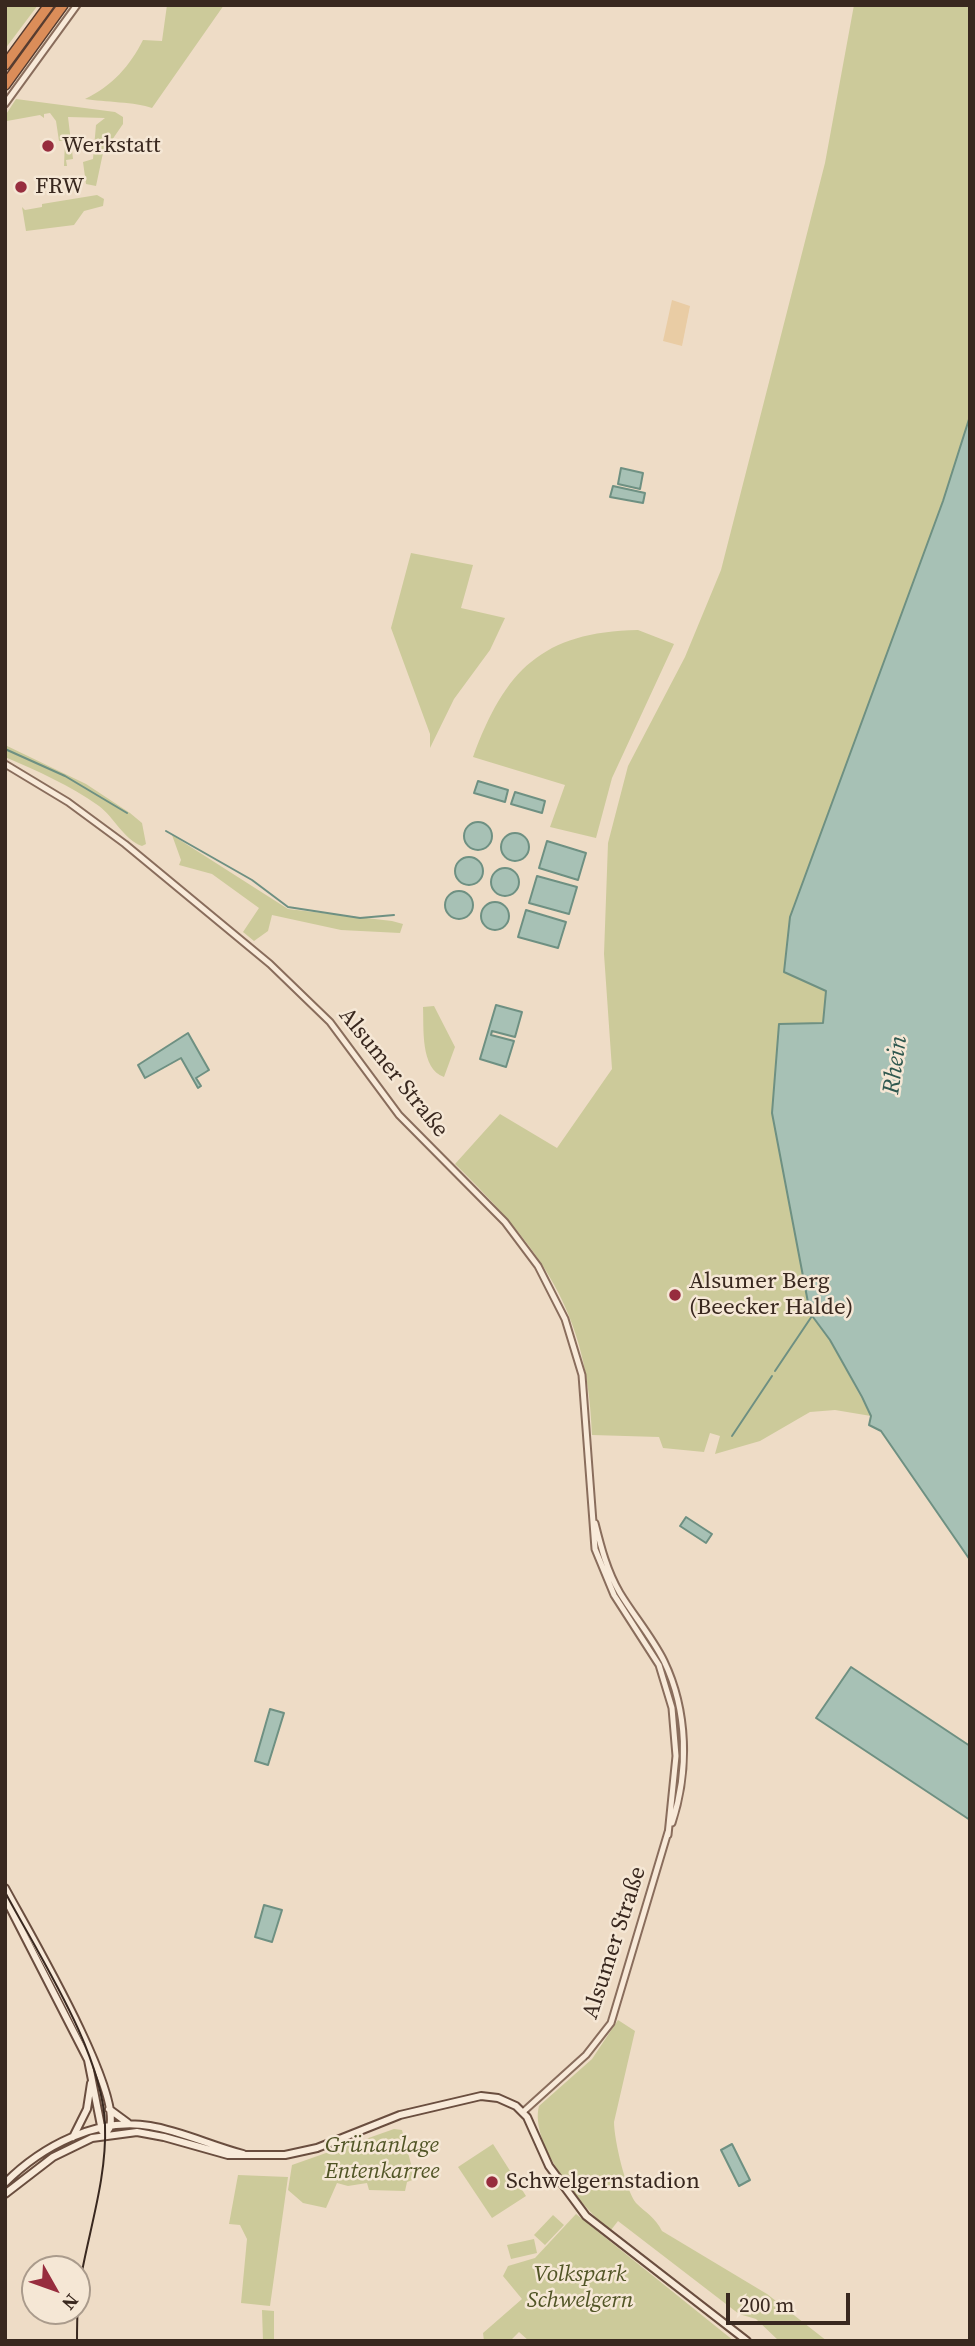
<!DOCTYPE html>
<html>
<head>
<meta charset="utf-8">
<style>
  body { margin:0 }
  #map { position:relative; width:975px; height:2346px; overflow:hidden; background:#eedcc6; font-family:"Source Serif 4",serif }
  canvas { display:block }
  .frame { position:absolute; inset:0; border:7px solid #39281f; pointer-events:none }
  .north { position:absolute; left:21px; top:2255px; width:70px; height:70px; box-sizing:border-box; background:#f5e7d5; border:2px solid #aa9b8c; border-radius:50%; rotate:130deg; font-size:19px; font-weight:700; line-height:28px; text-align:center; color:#39281f }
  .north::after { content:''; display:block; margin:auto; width:24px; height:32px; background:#972d3e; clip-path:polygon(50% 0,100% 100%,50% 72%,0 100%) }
  .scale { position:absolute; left:726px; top:2293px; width:124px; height:32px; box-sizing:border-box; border:4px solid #39281f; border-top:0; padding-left:9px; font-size:21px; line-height:24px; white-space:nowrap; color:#39281f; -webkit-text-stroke:5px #f5e7d5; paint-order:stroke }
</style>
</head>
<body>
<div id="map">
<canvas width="975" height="2346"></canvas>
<div class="frame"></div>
<div class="north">N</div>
<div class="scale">200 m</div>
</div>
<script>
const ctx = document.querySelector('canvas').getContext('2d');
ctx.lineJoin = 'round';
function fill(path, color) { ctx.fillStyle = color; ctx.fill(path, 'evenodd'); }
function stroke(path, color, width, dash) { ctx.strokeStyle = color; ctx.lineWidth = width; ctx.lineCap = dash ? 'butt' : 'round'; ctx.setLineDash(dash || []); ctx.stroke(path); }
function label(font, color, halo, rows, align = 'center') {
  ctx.font = font + ' "Source Serif 4",serif'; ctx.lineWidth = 5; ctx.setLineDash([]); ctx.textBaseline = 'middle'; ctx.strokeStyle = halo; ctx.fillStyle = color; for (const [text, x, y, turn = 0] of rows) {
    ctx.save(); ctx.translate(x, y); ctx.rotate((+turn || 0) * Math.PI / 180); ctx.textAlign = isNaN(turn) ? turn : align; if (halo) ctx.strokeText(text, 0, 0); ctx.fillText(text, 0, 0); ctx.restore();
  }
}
const green = new Path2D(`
  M5,5H38L5,49Z
  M167,5H224L152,108C136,102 104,102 85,99C112,86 130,66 143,40L162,41Z
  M854,5H970V422L946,498L790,917L826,991L823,1024L779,1025L810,1313L830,1340L871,1416L835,1410L810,1412L760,1441L715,1454L720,1436L710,1433L704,1452L663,1448L659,1437L592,1435C588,1310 540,1248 455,1164L500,1114L557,1148L612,1069L604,954L608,843L628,766L685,657L721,570L825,163Z
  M16,99L115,112L123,117V124L103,153L96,186L86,184L83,162L93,159L96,125L105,118L68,117L73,159L66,160L67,166H64L65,141H59L56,121L50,113L44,114V118L40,115L7,121L5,125V116Z
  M97,195L104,199L103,206L84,211L74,225L26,231L22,207L25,210L42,207V204Z
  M411,553L473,565L461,608L505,618L490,650L454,699L430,748V734L391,628Z
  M638,630L674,644L612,778L596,838L550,827L565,785L473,757C505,670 542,632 638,630Z
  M5,745L86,784L130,813L142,823L146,844L142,846C124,840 114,817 99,806C70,785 37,771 5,757Z
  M172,835L288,909L392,921L403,924L400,933L341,930L272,915L268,931L254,941L243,932L259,908L212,874L179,865L181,860Z
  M434,1006L455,1047L444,1077C420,1069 424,1027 423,1007Z
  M618,2020L635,2031L614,2122C614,2139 626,2191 636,2203C646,2213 655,2217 662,2231L767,2294L827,2341H779L756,2319L739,2314L618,2221L611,2230C582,2209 529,2143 539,2106L592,2059Z
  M394,2129L402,2130L415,2179L407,2182L405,2191L369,2190L367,2183L348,2186L337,2183L326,2208L303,2203L288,2190L292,2165Z
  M493,2144L526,2196L492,2218L458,2167Z
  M238,2175L288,2177L270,2306L241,2303L247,2239L240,2225L229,2224Z
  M576,2214L734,2341H529L519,2332L510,2341H484L483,2333L522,2299L503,2276L508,2266L535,2258Z
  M553,2215L564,2225L545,2245L534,2235Z
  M534,2239L537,2253L511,2259L507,2245Z
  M262,2310L274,2311V2341H263Z`);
const sand = new Path2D(`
  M672,300L690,306L682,346L663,341Z`);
const water = new Path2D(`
  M970,416V1560L881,1431L869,1425L871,1416L862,1397L830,1340L810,1313L772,1113L779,1024L823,1023L826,991L784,972L790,917L943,501Z
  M621,468L643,473L640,489L618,484Z
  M613,486L645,493L643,503L610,497Z
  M478,781L508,790L505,802L474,793Z
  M515,792L545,801L542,813L511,804Z
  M464 836a14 14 0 1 1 28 0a14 14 0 1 1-28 0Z
  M501 847a14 14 0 1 1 28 0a14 14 0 1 1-28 0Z
  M547,841L586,853L578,880L539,868Z
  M455 871a14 14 0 1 1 28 0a14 14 0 1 1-28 0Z
  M491 882a14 14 0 1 1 28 0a14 14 0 1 1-28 0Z
  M537,876L577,887L569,914L529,903Z
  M445 905a14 14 0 1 1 28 0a14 14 0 1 1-28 0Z
  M481 916a14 14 0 1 1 28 0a14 14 0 1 1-28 0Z
  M526,910L566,922L558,948L518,937Z
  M496,1005L522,1012L515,1037L492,1031L491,1035L514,1041L506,1067L480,1059Z
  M188,1033L209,1070L196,1078L201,1086L198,1088L181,1058L145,1078L138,1065Z
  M686,1517L712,1534L706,1543L680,1526Z
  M851,1667L970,1746V1820L816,1718Z
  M270,1709L284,1713L268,1765L255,1761Z
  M264,1905L282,1910L272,1942L255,1937Z
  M732,2144L750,2180L739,2186L721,2150Z`);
const stream = new Path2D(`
  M5,749L65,776L127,813
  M166,831L252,880L288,907L360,918L394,915
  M775,1371L812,1316
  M732,1436L772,1376`);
const tertiary = new Path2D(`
  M5,104L77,5
  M5,764L68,802L125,844L270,964L330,1022L399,1115L505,1222L538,1266L565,1319L582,1375L595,1549L614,1595L659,1665L672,1708L676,1756L668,1835
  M595,1523C601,1547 607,1571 620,1593C634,1616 652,1637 664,1661C688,1711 689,1771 672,1823
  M523,2112L586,2055L611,2023L668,1832`);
const secondary = new Path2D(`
  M5,1888C27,1929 121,2088 110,2127C110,2128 105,2134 104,2136
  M5,1898L88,2060L102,2131
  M109,2109L128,2123
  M73,2137L87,2109L91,2083
  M5,2183C42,2146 97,2117 150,2126C181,2131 212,2146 243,2154
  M5,2194L53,2157L92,2138L137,2132L164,2137L228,2155H285L317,2148L400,2115L481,2096L498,2098L516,2106L527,2117L549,2166L586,2216L747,2341`);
const motorway = new Path2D(`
  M5,65L49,5
  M5,85L63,5`);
const tram = new Path2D(`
  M5,1892C39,1956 103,2053 105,2125C107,2178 89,2230 80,2282C77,2301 77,2321 77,2341`);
const markers = [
  [48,146,7,"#972d3e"],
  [21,187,7,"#972d3e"],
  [675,1295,7,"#972d3e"],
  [492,2182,7,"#972d3e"]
];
const poiNames = [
  ["Werkstatt",62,146],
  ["FRW",35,187],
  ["Alsumer Berg",689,1282],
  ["(Beecker Halde)",689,1308],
  ["Schwelgernstadion",506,2182]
];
const streetNames = [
  ["Alsumer Straße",393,1073,51],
  ["Alsumer Straße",615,1943,-72]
];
const parkNames = [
  ["Grünanlage",382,2146],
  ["Entenkarree",382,2172],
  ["Volkspark",580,2275],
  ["Schwelgern",580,2301]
];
const waterNames = [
  ["Rhein",896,1065,-82]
];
fill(green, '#ccca9a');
fill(sand, '#e9cca4');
fill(water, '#a7c1b5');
stroke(water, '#6e9082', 2);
stroke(stream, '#6e9082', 2);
stroke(tertiary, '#896d5c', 9);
stroke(secondary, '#6a4e3f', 10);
stroke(motorway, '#573c30', 12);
stroke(tertiary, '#f8ead9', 5);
stroke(secondary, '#f8ead9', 6);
stroke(motorway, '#db8d59', 9);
stroke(tram, '#39281f', 2);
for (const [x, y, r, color] of markers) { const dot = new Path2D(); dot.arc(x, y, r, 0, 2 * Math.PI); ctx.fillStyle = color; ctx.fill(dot); stroke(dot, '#f5e7d5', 2.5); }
label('23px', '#39281f', '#f5e7d5', poiNames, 'left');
label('23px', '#39281f', '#f5e7d5', streetNames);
label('italic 23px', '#515526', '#f5e7d5', parkNames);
label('italic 24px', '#2f584f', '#f5e7d5', waterNames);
</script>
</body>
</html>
